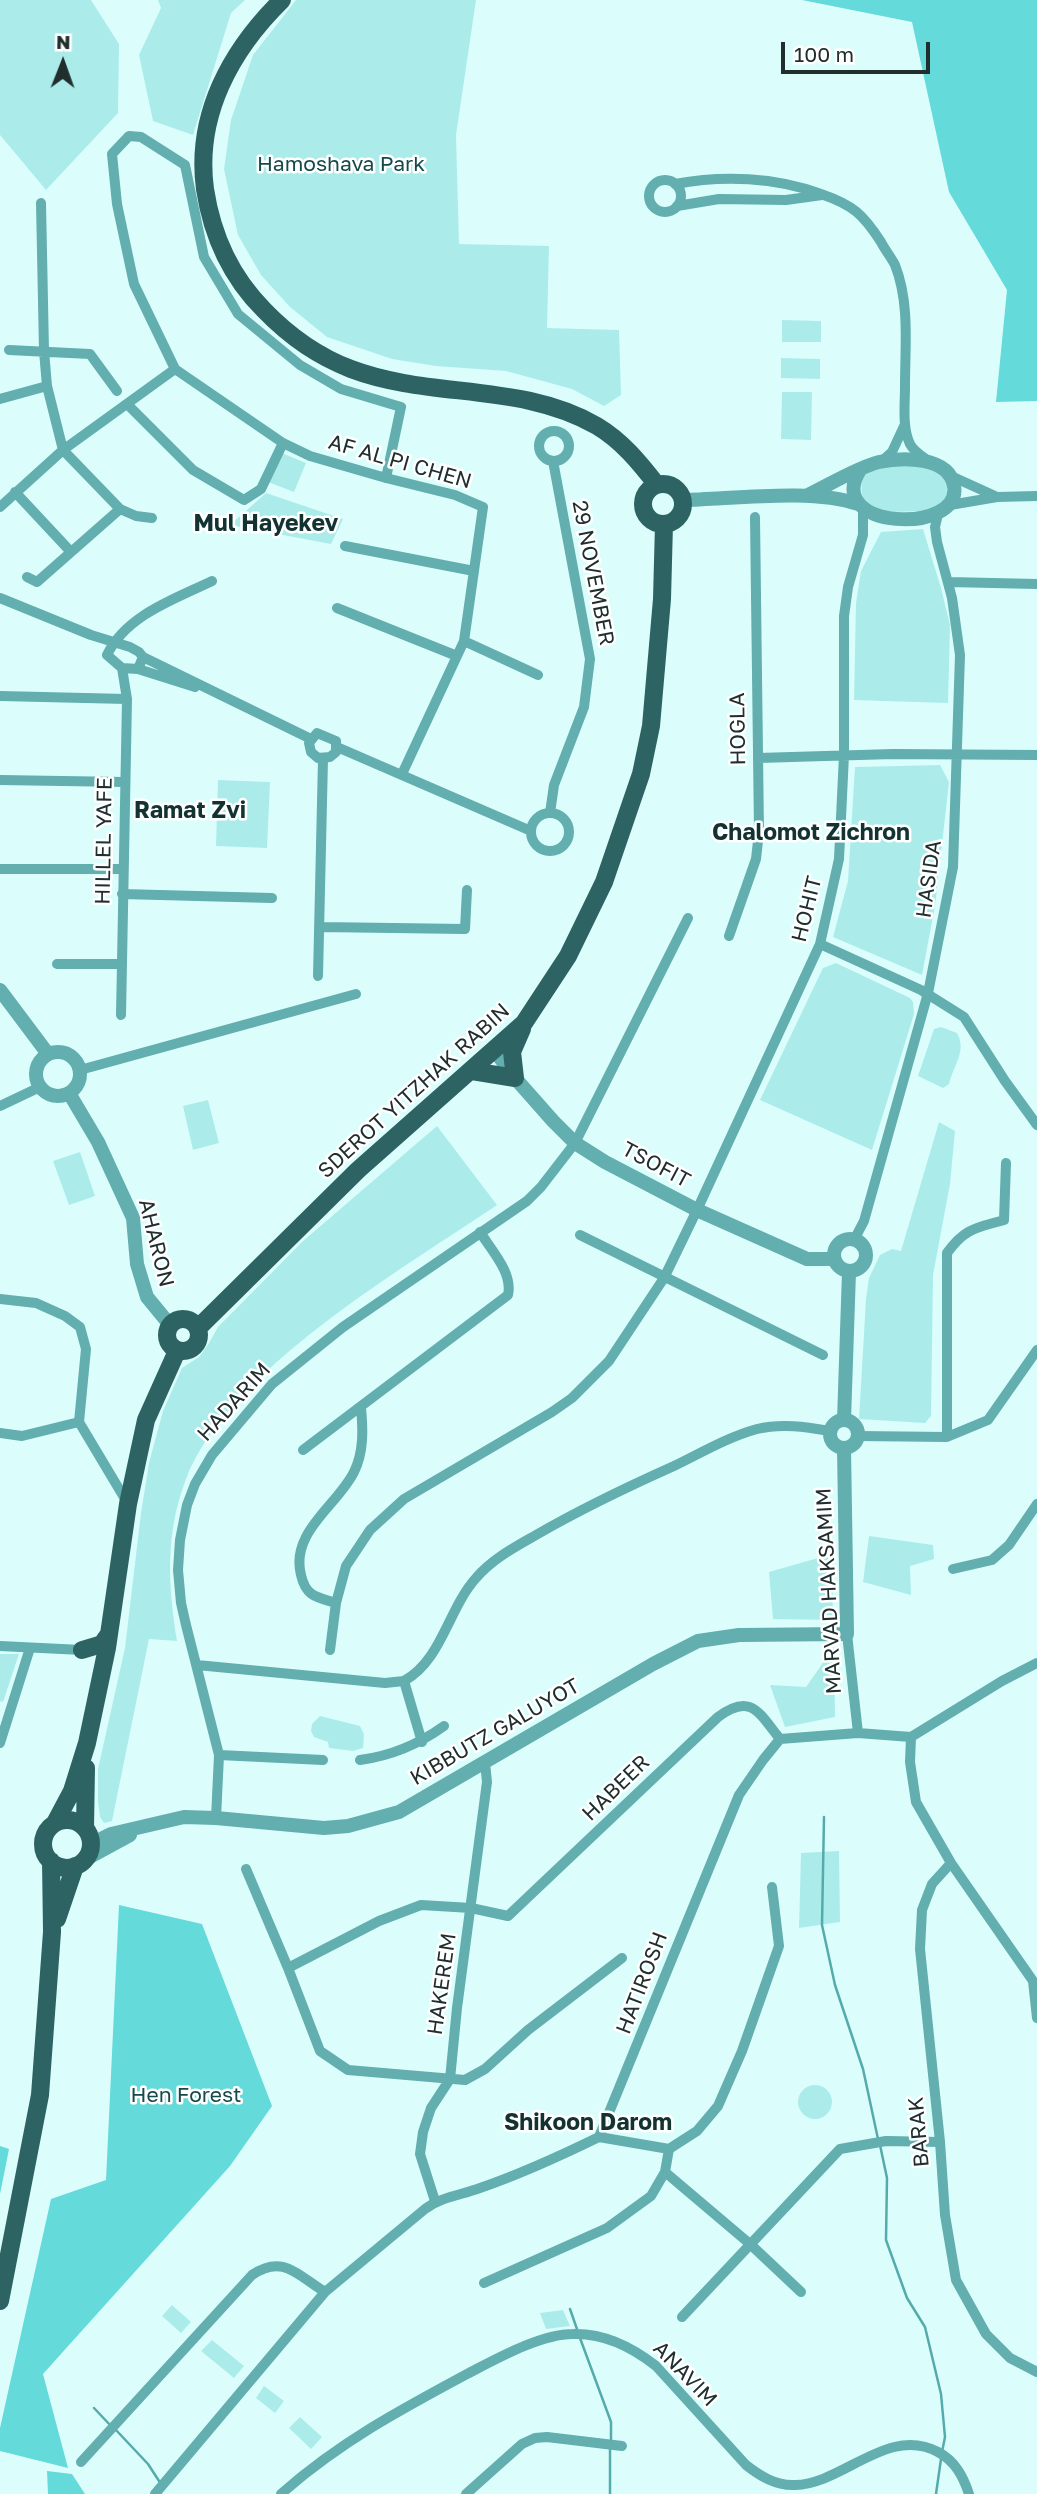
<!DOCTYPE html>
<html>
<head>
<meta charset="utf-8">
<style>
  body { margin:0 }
  #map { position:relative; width:1037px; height:2494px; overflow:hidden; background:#dbfefd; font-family:"Golos Text",sans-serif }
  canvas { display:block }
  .north { position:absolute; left:28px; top:28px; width:70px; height:70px; -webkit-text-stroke:5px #fff; paint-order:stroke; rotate:1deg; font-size:19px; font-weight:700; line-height:28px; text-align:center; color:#202e2e }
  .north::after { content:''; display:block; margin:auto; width:24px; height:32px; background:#202e2e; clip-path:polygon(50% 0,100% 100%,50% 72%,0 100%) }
  .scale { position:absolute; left:781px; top:42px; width:149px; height:32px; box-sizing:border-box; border:4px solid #202e2e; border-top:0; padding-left:9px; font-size:21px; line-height:24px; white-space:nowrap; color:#202e2e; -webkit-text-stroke:5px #fff; paint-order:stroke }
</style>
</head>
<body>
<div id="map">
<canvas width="1037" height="2494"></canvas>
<div class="north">N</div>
<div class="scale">100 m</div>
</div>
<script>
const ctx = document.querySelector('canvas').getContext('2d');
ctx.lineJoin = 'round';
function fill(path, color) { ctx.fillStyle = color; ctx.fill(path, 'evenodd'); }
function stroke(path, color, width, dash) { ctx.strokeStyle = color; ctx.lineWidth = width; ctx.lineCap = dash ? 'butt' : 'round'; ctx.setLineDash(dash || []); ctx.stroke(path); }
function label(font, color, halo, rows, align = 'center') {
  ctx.font = font + ' "Golos Text",sans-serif'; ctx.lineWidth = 5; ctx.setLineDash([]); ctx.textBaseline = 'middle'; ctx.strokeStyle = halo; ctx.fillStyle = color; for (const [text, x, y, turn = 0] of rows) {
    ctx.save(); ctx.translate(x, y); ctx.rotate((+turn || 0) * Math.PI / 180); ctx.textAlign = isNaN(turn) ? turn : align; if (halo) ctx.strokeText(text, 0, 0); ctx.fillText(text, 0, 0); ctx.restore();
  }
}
const green = new Path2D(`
  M0,0H91L119,44L118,113L46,190L0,135Z
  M158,0H245L231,13L193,135L153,121L139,55L161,8Z
  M296,0H476L456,135L459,244L549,246L547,328L619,330L621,395L604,406L572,389L506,371L436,366L392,359L327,337L290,307L261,275L238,235L224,169L231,120L253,55Z
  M782,320L821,321V342H782Z
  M781,358L820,359V379L781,378Z
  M782,392H812L811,440L781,439Z
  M282,453L306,463L294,492L268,482Z
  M912,464L941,473L947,484V497L934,511L885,512L864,502C853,462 883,467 912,464Z
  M266,493L343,519L331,544L230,525Z
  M923,529L941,588L950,625L948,703L854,700L856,603L861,571L881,532Z
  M940,765L949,782L935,906L922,975L833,937L848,881L855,767Z
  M218,780L270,782L267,848L216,846Z
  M836,963L910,998L913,1002L914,1014L872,1150L760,1100L823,968Z
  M941,1027L957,1033C967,1051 954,1064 949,1084L943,1088L918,1076L934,1029Z
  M208,1100L219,1143L193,1150L183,1106Z
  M939,1122L955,1131L950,1184L933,1275L931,1416L925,1423L859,1419L866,1299L869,1278L880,1255L892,1249L901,1251Z
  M437,1126L497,1205C401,1270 228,1370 186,1479C165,1534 168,1584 177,1641L149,1639L112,1821L104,1823L100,1817L98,1801V1769L125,1648L141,1513L149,1463L163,1411L182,1368L199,1357L209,1343L218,1327L303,1241Z
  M80,1152L95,1196L69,1205L53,1161Z
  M869,1536L933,1545L934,1559L910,1566L911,1595L863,1582Z
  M832,1554L833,1620L773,1619L769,1572Z
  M834,1647L835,1717L785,1727L770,1685L806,1687Z
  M0,1654H19L3,1702L0,1701Z
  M320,1716L360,1726L364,1734L363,1748L353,1751L329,1748L328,1742L314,1737L311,1731L312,1724Z
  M839,1851L840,1922L799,1928L801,1853Z
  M798 2102a17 17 0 1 1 34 0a17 17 0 1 1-34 0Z
  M172,2305L191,2322L181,2333L162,2316Z
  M563,2310L570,2326L546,2329L540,2313Z
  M212,2340L244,2366L234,2378L201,2351Z
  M264,2386L284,2401L275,2413L256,2398Z
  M300,2417L322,2437L311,2449L289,2428Z`);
const forest = new Path2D(`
  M802,0H1037V401L996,402L1007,290L949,192L912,22Z
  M119,1905L202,1924L272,2106L230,2166L43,2374L68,2468L0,2451V2428L51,2199L106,2180Z
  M0,2146L9,2149L0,2194Z
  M47,2471L72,2474L85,2494H48Z`);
const stream = new Path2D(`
  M824,1817L822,1925L835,1985L863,2069L878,2139
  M880,2145L887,2178L886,2240L907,2298L925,2327L941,2394L945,2437L942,2452
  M570,2309L578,2332
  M580,2338L611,2422V2441
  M94,2408L111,2426
  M116,2430L148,2464L161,2484
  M610,2494V2448
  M936,2494L941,2459`);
const minor = new Path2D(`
  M649 196a16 16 0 1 1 32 0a16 16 0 1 1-32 0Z
  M675,184C723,175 775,177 821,194C853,205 863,214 881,242C885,250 891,257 895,265C910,303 905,346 905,386C905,405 902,427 910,444C914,452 922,456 929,461
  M41,203L44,351L47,386L63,450L120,509L136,516L152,518
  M677,206L719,199L786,200L822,195
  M9,350L90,354L117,391
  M0,399L47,386
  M127,404L193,470L244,500L261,489L283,443
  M539 446a15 15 0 1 1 30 0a15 15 0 1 1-30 0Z
  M881,462L892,452L905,424
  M951,476L995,496
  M386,478L401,407L341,389L300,365L238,314L204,257L185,165L141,137L129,136L112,154L117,204L134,284L175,369L283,443L310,456L386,478L455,495L483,507L464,641L402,774
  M15,492L71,552
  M950,505L997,497L1037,496
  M0,507L63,450L175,369
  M345,546L474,571
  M27,577L37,582L120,509
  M949,582L1037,584
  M0,598L91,635L130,647L139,652L143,657L311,739
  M337,608L457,656
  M464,641L538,675
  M143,657L138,669L122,668L107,655C126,615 175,599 212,581
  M138,669L195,687
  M0,696L127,699
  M317,733L336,741V752L330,757L318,758L311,752L309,743Z
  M337,747L531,831
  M758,758L893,754L1037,755
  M0,780L124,782
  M550,813L554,785L584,707L590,659L553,461
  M531 832a19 19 0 1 1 38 0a19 19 0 1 1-38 0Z
  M0,869H123
  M122,894L272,898
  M320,927L465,929L467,890
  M729,936L756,859L759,832L755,517
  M820,944L921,990L964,1017L1005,1081L1037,1125
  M57,964H122
  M318,976L323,759
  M121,1015L127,699L122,668
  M80,1070L356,994
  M0,1106L40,1087
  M580,1235L823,1355
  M854,1240L864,1221L928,993L953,867L960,655L952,598L937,542L935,527L938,514
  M0,1299L36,1303L65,1316L80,1327L86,1349L79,1422L128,1504
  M0,1433L22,1436L79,1422
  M858,1436L947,1437L988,1420L1037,1350
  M947,1437V1253C965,1228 976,1228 1004,1220L1006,1163
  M303,1450L508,1295C513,1273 492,1251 480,1232
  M953,1569L992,1560L1009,1545L1037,1504
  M336,1603C317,1597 306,1597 301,1575C290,1532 337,1506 354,1472C364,1452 363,1429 361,1408
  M847,1634L858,1733
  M0,1646L82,1650
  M330,1650L336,1603L346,1566L370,1530L404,1499L552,1412L572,1398L609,1361L664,1278L697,1210L820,944L839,859L844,755V616L848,587L863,535V509
  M197,1665L385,1683L404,1681L422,1742
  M404,1681C442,1660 448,1609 476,1578C492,1559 515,1547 536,1535C581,1509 627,1487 674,1466C701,1453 728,1437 757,1429C782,1423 806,1427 830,1431
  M911,1737L910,1762L916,1802L951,1863L1033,1981L1037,2018
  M911,1737L1002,1681L1037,1663
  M0,1743L30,1648
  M219,1755L323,1760
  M360,1760C391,1756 419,1744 444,1726
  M216,1818L219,1755L186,1625L181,1603L178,1570L180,1540L187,1505L195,1484L212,1455L272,1384L343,1327L527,1201L541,1187L575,1143L688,918
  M951,1863L932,1884L922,1910L920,1949L940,2142L945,2215L956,2280L986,2334L1010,2358L1037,2372
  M246,1869L288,1968L320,2051L348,2070L465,2080L485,2069L528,2030L622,1958
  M288,1968L379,1921L421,1905L471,1908L508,1916L718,1717C751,1692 759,1713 780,1739
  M599,2137L669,2149L697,2131L718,2106L742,2051L779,1946L772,1887
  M665,2172L750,2244L801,2292
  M435,2201L420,2154L423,2132L431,2108L450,2079L457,2008L487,1782L485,1763
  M484,2283L607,2228L651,2196L665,2172L669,2149
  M682,2317L840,2149L886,2141L940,2142
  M81,2462L252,2275C283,2254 297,2275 325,2292
  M155,2494L325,2292L425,2209C441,2197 461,2195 480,2188C521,2174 560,2156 599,2137L739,1795L763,1760L780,1739L858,1733L911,1737
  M281,2494C340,2442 400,2410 469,2373C498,2358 541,2334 573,2334C605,2333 632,2347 656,2366L746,2465C760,2476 776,2486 795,2485C843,2484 888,2425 938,2452C955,2461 963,2476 969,2494
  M466,2494L522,2444L535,2438L547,2437L622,2446`);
const tertiary = new Path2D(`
  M806,496C827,486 858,467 879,462C902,457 949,456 954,486C963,535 822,530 860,470
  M683,500C733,499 812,488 858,504
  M0,990L48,1054
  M495,1051L515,1078L553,1121L575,1143L605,1162L697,1210L807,1259H834
  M36 1074a22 22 0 1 1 44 0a22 22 0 1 1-44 0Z
  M69,1093L98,1142L133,1218L137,1264L147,1297L170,1325
  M834 1255a16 16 0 1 1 32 0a16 16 0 1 1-32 0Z
  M844,1420L849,1272
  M830 1434a14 14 0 1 1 28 0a14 14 0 1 1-28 0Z
  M91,1844L111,1834L184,1817L216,1818L324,1828L348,1826L399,1812L653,1664L698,1641L739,1635L847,1634L844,1448
  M84,1860L130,1835`);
const primary = new Path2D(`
  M282,0C231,50 195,115 205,189C212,235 231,277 264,310C289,336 317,356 351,369C430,399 521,382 597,426C622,441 639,462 657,485
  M643 504a20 20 0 1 1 40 0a20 20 0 1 1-40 0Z
  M472,1071L515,1078L512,1052L522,1029
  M167 1335a16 16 0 1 1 32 0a16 16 0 1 1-32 0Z
  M198,1328L358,1170L524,1023L568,956L604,882L641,774L651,726L662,599L664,524
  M82,1650L102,1644L109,1634
  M43 1844a24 24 0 1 1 48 0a24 24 0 1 1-48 0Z
  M55,1823L72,1791L87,1743L107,1648L128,1504L146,1420L177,1351
  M85,1828L86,1768
  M57,1919L75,1866
  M0,2301L40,2095L52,1932L51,1861`);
const parkNames = [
  ["Hamoshava Park",341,164],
  ["Hen Forest",186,2095]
];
const streetNames = [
  ["AF AL PI CHEN",400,462,16],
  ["29 NOVEMBER",593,573,79],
  ["HOGLA",738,729,-91],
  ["HILLEL YAFE",104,841,-89],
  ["HASIDA",929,879,-82],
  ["HOHIT",807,909,-76],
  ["SDEROT YITZHAK RABIN",414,1091,-42],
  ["TSOFIT",656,1165,28],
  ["AHARON",156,1243,76],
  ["HADARIM",234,1402,-48],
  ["MARVAD HAKSAMIM",829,1591,-93],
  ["KIBBUTZ GALUYOT",495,1732,-30],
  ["HABEER",616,1788,-44],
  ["HATIROSH",642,1983,-69],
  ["HAKEREM",442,1984,-82],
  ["BARAK",919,2132,-95],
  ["ANAVIM",685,2374,46]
];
const neighbourhoodNames = [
  ["Mul Hayekev",266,524],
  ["Ramat Zvi",190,811],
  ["Chalomot Zichron",811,833],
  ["Shikoon Darom",588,2123]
];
fill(green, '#abeceb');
fill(forest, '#64dada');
stroke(stream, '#55abab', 2.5);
stroke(minor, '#63aeae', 10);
stroke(tertiary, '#63aeae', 14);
stroke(primary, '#2e6363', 18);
label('21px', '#154a4a', '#fff', parkNames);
label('21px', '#202e2e', '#fff', streetNames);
label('bold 23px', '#133232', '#fff', neighbourhoodNames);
</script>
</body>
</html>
